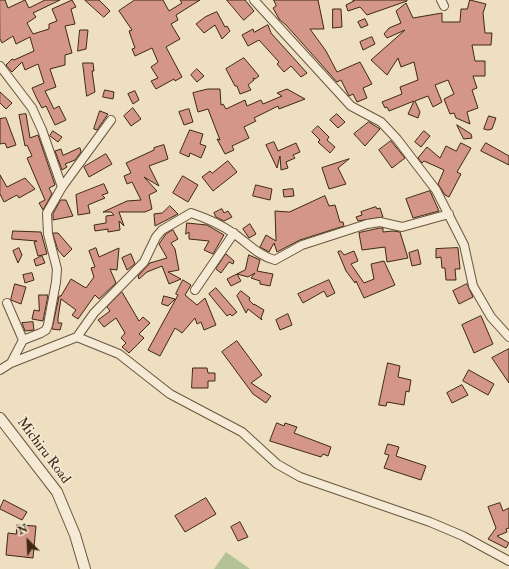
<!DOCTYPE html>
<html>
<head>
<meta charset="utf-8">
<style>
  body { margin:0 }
  #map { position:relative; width:509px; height:569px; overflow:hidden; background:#eedfc0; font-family:"IM FELL Double Pica",serif }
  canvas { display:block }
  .north { position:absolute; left:8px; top:521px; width:40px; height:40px; -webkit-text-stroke:3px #f4ead6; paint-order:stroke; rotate:336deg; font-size:11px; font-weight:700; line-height:16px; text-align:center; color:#3f2812 }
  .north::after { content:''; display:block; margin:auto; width:14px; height:18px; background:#3f2812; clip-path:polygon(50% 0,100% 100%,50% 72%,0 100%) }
</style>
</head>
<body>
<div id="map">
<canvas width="509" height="569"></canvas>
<div class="north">N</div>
</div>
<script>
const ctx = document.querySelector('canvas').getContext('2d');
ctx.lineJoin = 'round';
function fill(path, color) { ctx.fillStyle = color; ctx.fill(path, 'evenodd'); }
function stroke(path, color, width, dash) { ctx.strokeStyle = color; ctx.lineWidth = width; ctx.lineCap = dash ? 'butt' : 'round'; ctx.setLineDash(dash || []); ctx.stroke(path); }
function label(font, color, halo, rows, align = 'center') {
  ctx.font = font + ' "IM FELL Double Pica",serif'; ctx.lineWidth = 3.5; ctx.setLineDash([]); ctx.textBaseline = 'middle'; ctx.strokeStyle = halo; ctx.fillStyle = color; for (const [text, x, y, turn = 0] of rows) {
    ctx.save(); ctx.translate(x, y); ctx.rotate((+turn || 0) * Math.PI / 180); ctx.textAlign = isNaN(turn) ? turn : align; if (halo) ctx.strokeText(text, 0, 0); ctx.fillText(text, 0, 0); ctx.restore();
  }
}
const green = new Path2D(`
  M226,552L250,569H214Z`);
const building = new Path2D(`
  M0,0H5L8,8L25,0L29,8L45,0H60L33,13L36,17L27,23L33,34L49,29V24L57,21L52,9L72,0L76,7L71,9L75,24L65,26L72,53L65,55V65L50,69L56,87L45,91L54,109L59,106L66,120L55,125L46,106L42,108L37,99L32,88L44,83L38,64L25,70L22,62L12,72L6,65L12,59L14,60L34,51L30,37L16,44L13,36L2,43L0,39Z
  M85,0H99L110,11L104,17Z
  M135,0H163L169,11L182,3L180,0H200L176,15L178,20L171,24L180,39L166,47L182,77L175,81L174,79L156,89L151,81L158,78L151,67L158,62L152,48L135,56L132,49L135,48L129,31L132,30L119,11Z
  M227,0H245L254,11L244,20Z
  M274,0H318L324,29H310L326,51L337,72L360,62L372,84L363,88L367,98L357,102L353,94L349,96L341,80L337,82L286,25L279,19L273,8L276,6Z
  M353,0H407V1L367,15L360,7L348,11L346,5L354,1Z
  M470,0L486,4L483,13L485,33H492L491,45H472L475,61H485V76H473L477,88L472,90L478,108L467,112L470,124L456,118L454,113L450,114L444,99L454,94L448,80L435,85L442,102L433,107L428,96L415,101L420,112L418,118L408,114L414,101L389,111L387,107L385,108L382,102L402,94L400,87L418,80L414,62L401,67L398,58L387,75L371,60L405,30L387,38L384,34L389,28L401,23L396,11L406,3L413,18L442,13V22H460L461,9H467Z
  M333,9H341L342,27L333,28Z
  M217,12L225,27L227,26L230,31L222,39L215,25L204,33L196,24L205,17Z
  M365,19L368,25L361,28L358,22Z
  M268,25L271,33L307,73L301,77L291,66L284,72L277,64L279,62L259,40L248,46L242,35L253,29L254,32Z
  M80,30H88L86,49L78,51Z
  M372,37L375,44L363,50L360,42Z
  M244,58L259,76L255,79L253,78L254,80L248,85L251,90L240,94L237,86H235L226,69Z
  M83,63H93L94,71H92L95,92L87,96Z
  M197,69L204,76L197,82L191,75Z
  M208,89H220L221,105L223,104L226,109L245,100L247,106L261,100L263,104L282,96L277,93L287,89L305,99L279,109L278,106L254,118L256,121L244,127L249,138L232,146L234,150L225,154L217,139L220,140L208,109L198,112L193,93Z
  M105,90L114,92L113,99L103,97Z
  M135,91L139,100L133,104L128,94Z
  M0,92L12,103L6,109L0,103Z
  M133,108L141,119L131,126L124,116Z
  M189,109L193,122L184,125L179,112Z
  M100,111L108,114L97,130L94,129Z
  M26,114L30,138L38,135L55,185L49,188L52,194L43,210L39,203L45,200L27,158L32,156L27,145L25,146L19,115Z
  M337,114L345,122L338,128L330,120Z
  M489,116L496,118L492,129L488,130L484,129Z
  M6,118L16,145L7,148L5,143L0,144V119Z
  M369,122L380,129L365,146L354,134Z
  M457,125L471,134L472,138L464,139Z
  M318,126L329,137L327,140L335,147L330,153L318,142L320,140L312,132Z
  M190,130L203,134L200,144L206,146L201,158L190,153L189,157L180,153Z
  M53,131L62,137L58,142L50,136Z
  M424,131L430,136L421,147L415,142Z
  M391,141L405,158L392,168L379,150Z
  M274,142L278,151L296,143L300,152L293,155L295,158L286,162L288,168L281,170L280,156L277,168L266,145Z
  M461,143L471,148L457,172L461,174L449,197L445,195L438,184L444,170L424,161L422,163L418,158L427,147L440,158L446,146L456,151Z
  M486,143L509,156V165L481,151Z
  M164,145L168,159L149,166L159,186L144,177L157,191L149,195L152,209L145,212H119L124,226L119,221L120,230L108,232V229L95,231L94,225L106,223V216L114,215L111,212H103L127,201L141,200L132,182L127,184L124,176L131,173L126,163L154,150V148Z
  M80,148L81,152L75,160L65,164L67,167L62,170L55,151L61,149L63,155Z
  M106,154L112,164L89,177L84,167Z
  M349,159L338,168L346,184L329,189L322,168Z
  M228,161L237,172L213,191L202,177L210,171L212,173Z
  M0,175L7,187L25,178L35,189L19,198L17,195L4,202L0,194Z
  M183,176L198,185L188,202L173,193Z
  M104,184L108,193L102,195L105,198L88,205L90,213L78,215L76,195Z
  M256,185L272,189L270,200L253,196Z
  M293,189L294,196L284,197L283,190Z
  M430,191L439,211L413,218L406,199Z
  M325,196L329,206L335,205L340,222H343L344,226L300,240L277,252L274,243L269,252L260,247L266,235L276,241L275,211L289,212Z
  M61,200H66L73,216L53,220V214Z
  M170,206L178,214L155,226L154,214L162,213Z
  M376,207L377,209L380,208L383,217L358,221L356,217L362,215L361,212Z
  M222,209L224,213L228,211L232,217L224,221L216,217L214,213Z
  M187,223L207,225L224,235L213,254L204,250L209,241L189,239V232L186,234Z
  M250,224L256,234L249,238L243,229Z
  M380,228H383V232L393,231L400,232L408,258L387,262L385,247L362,250L359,233Z
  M173,230L178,239L171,243L175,249L179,270L168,272L181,279L169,284L162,266L147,272L139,279L138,276L150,263L167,258L159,244L166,234Z
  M13,231L41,232L47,254L38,256L34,242L37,241L12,239Z
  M53,233H58L72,249L64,257L58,250Z
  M19,248L22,255L18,263L13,251Z
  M96,248L99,257L119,248L117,270L110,269L116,283L99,299L95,295L78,319L72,315L76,310L61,299L58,318V323H62L60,330L52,329L59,296H61L71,279L86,288L94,277L91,268L95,267L89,251Z
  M458,248L460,269H455L456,280H446L445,268H442L441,257L436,258V249Z
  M418,250L421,264L412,266L409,253Z
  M341,251L344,255L354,251L358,261L351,264L364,283L374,279L371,264L384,261L395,285L364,298L356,281L355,283L346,271L338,252Z
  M131,254L135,264L127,270L122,258Z
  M226,254L234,261L233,264L229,262L221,273L216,269Z
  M249,255L260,260L257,271L273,274L270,286L260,284V281L251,278L255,273L248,277L237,274L241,281L231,286L227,279L245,270Z
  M42,256L45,263L36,266L34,260Z
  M32,273L34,280L25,283L23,275Z
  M183,280L191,285L185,295L197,305L205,298L216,325L204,330L201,322L197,324L195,318L182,333L175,328L160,356L148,350L178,295L176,294Z
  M329,280L335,293L327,297L324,291L303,303L298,294Z
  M15,284L26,287L21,304L11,300Z
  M467,284L473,297L459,304L453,291Z
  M216,288L237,312L232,316L230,314L227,316L209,294Z
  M241,291L250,298L249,300L254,305V304L264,310L261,318L262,320L248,309L246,313L237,296Z
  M122,292L139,321L143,317L150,323L139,334L144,338L129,353L122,347L126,343L121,338L125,333L116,318L104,327L98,320L110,311L107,307Z
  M39,295H48L43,321L32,319L34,310L39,311Z
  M164,296L175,299L168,306L162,304Z
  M288,314L292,325L280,330L276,320Z
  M481,316L493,344L474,353L462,325Z
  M33,322L34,330L25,331L22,323Z
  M237,341L262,375L251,383L271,396L266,403L253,394L222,352Z
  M509,349V383L492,358Z
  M388,363L400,366L398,377L411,380L409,392L406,391L404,405L387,402L386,406L379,405Z
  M193,368H207L208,373H215V381H208V388H192Z
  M469,370L494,384L488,395L463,381Z
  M462,385L468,395L452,403L447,393Z
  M277,423L284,426L285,423L297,427L294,433L331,447L328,456L323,454L321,457L270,441Z
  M388,444L399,447L396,456L426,466L421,480L384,468L389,455L385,454Z
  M206,498L216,514L185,532L175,516Z
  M4,500L27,512L22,520L0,509Z
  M500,503L503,511L509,508V528L506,529L507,532L497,536L509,543L506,548L488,539L496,528L488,507Z
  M240,522L248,537L238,541L231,527Z
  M17,525L36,526L33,558L6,555L8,533L16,534Z`);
const minor = new Path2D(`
  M254,0L351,106L381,122L397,139L436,190L464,245L473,286L491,317L509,337
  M441,0L444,6
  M0,66L32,108L42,130L62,187
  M195,290L234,233
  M7,303L23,340
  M77,337L119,354L170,394L242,432L277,464L300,477L430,522L463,536L509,561
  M11,363L77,337L94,313L144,262L156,237L162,230L191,213C206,218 220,224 233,233C247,242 258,256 275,260L302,245L367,224L380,222L402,227L449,214
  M0,370L11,363L23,340L41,333L46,330L48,325L56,282L57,269L48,234L47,213L62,187L111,120`);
const tertiary = new Path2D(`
  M0,418L57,492L75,535L85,569`);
const streetNames = [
  ["Michiru Road",43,451,53]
];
fill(green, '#b5c295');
fill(building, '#d39687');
stroke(building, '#3f2812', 1);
stroke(minor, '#6b563e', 10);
stroke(tertiary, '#6b563e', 12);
stroke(minor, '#f4ead6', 8);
stroke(tertiary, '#f4ead6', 10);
label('14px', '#3f2812', '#f4ead6', streetNames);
</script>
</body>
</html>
